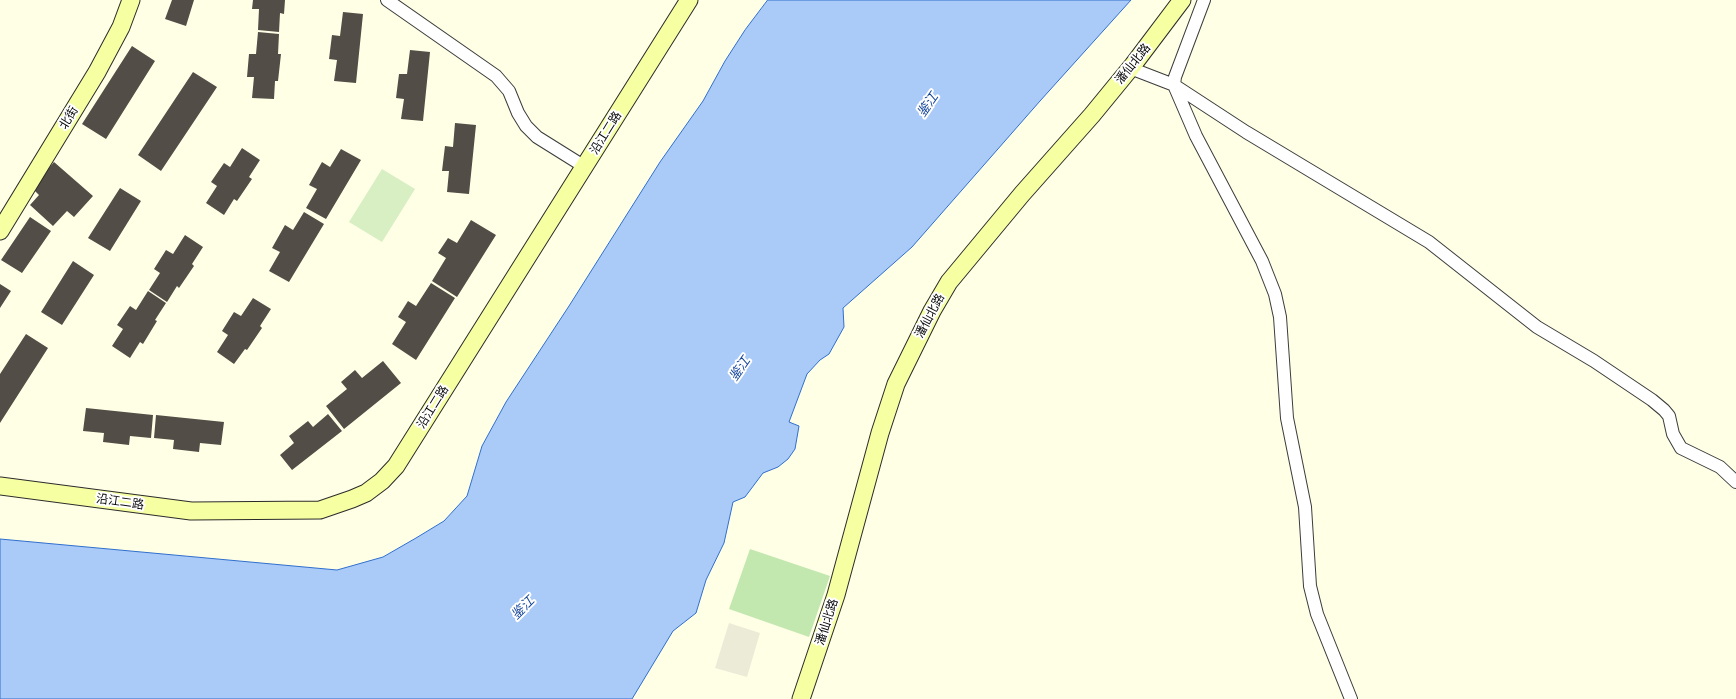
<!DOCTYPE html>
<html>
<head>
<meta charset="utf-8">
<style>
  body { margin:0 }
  canvas { display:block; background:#ffffe6 }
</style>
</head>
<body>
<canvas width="1736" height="699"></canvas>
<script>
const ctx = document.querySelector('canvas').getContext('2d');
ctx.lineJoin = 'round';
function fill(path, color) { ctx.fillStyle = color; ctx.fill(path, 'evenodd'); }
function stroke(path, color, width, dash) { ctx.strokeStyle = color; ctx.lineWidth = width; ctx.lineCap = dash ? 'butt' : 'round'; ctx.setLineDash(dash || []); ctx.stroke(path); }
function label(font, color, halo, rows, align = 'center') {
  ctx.font = font + ' Literata,"Noto Sans SC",serif'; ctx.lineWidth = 4; ctx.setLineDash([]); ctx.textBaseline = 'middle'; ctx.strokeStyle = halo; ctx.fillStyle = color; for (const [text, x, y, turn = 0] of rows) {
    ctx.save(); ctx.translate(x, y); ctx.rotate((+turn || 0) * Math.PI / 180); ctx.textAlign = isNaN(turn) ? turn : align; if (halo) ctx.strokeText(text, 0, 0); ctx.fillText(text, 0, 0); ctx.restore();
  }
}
const green = new Path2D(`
  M750,549L830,576L809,637L729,609Z`);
const pitch = new Path2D(`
  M382,169L415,189L382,242L349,222Z`);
const plaza = new Path2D(`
  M729,623L760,633L747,677L715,668Z`);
const water = new Path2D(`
  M768,0H1131L1040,101L912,247L843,308L844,327L829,354L820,360L807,374L789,422L799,426L795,449L788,459L778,467L763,473L745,497L733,502L724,543L706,580L696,613L673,631L632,699H0V539L337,570L383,557L416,538L444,521L467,496L482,446L506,402L569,306L660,162L703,101L725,61L745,30Z`);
const building = new Path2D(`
  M172,0H194L186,26L165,19Z
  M253,0H285L284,14L280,13L279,32L258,30L259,9H252Z
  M343,12L363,14L356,83L334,81L337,60L329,59L332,35L340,36Z
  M258,32L279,34L278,54H281L278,81H275L274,99L252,98L254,77H247L249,54H256Z
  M132,46L155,61L106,139L82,124Z
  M410,50L430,52L423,121L401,119L404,99L396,98L399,74H407Z
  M193,72L217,87L161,171L138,155Z
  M455,123L476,125L469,194L447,192L449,171H442L445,146L453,147Z
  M242,148L260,160L249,177L252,179L237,201L234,199L224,215L206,203L217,186L211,182L224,163L230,167Z
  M341,149L361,160L326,219L306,208L317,189L309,185L322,162L330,167Z
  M54,162L93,196L74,217L67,211L53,226L30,205L39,195L32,188Z
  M120,188L141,201L110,251L88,238Z
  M304,212L324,224L289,282L269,271L280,252L272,248L285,225L293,230Z
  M30,217L51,231L22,273L1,260Z
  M471,220L496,235L457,297L432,281L446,258L438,253L448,238L457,243Z
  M185,235L203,247L192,264L194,266L179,288L177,286L167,302L149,290L160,273L154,269L166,250L173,254Z
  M73,261L94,275L62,325L41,312Z
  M431,283L455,298L416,360L392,344L406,322L398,317L408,301L416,306Z
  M0,284L11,291L0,308Z
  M148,291L166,303L155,320L157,321L143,344L140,342L130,358L112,346L123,329L117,325L130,306L136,310Z
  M253,298L271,309L260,326L262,328L247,350L245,349L234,364L217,352L228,335L222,331L234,312L241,316Z
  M26,334L48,348L0,423V374Z
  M383,361L401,383L344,429L326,406L347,389L341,382L355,370L362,378Z
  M86,408L153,415L151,438L130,436L129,445L103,442L104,433L83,431Z
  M328,414L342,431L292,470L280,455L294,443L289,436L308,421L313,427Z
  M156,415L224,422L221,445L200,443L199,452L173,449L174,440L154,438Z`);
const street = new Path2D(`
  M387,0L496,76L509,91L518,113L526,126L537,137L585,167
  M1204,0L1175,77L1174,85L1196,136L1262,261L1275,294L1280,317L1287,418L1305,507L1310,586L1317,614L1351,699
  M1130,68L1174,85L1246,132L1429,242L1537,327L1594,361L1652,400L1664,410L1669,416L1673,434L1681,448L1720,467L1736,482`);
const secondary = new Path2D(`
  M0,231L97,72L121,27L131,0
  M0,486L191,511L320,510L352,499L366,493L382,481L396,466L689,0
  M801,699L836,595L880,433L896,384L932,311L949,282L1022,194L1092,115L1133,65L1182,0`);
const streetNames = [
  ["潘仙北路",1133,64,-51],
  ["北街",69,118,-59],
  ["沿江二路",606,133,-58],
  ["潘仙北路",930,316,-62],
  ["沿江二路",433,407,-58],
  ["沿江二路",120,502,8],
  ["潘仙北路",827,622,-72]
];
const waterNames = [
  ["鉴江",928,105,-55],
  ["鉴江",740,369,-55],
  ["鉴江",523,608,-45]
];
fill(green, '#c2e8b0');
fill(pitch, '#d7efc2');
fill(plaza, '#ecebd7');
fill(water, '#aacaf7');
stroke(water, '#306fce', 1);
fill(building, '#524d46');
stroke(street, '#3c3c3c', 14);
stroke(secondary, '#2b2b2b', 19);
stroke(street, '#fff', 12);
stroke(secondary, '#f6ffa1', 17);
label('12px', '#090909', '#fff', streetNames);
label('italic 13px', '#13449b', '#fff', waterNames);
</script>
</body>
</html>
